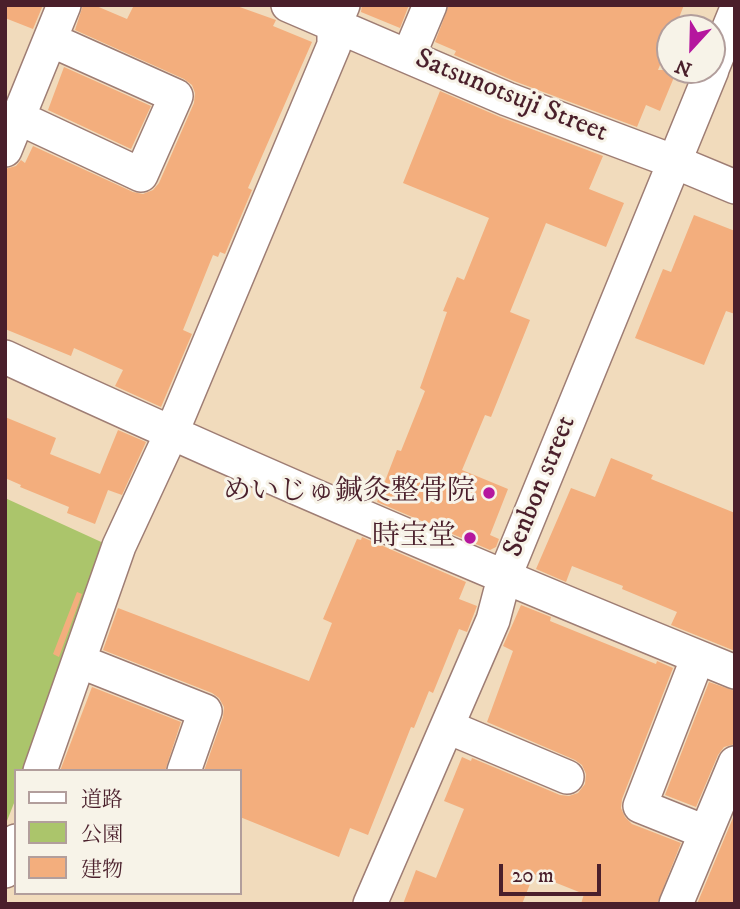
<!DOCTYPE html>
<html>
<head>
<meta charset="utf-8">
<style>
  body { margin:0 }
  #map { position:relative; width:740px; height:909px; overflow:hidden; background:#f1dbbc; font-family:"IM FELL DW Pica","Noto Serif JP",serif }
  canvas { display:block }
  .frame { position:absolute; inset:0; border:7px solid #4a1f2b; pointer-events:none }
  .legend { position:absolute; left:14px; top:769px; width:228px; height:126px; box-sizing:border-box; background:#f7f3e8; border:2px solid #b29e9c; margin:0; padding:9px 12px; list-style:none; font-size:21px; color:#4a1f2b }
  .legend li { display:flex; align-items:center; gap:14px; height:35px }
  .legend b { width:35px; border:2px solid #b29e9c }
  .north { position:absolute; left:656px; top:14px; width:70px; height:70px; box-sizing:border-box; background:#f7f3e8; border:2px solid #b29e9c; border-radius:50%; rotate:202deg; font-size:19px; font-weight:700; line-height:28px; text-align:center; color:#4a1f2b }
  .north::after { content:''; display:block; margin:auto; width:24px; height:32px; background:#b5179e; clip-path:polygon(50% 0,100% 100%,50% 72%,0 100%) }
  .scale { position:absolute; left:499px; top:864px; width:102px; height:32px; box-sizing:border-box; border:4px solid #4a1f2b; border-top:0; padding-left:9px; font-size:21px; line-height:24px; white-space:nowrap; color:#4a1f2b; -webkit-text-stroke:5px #f7f3e8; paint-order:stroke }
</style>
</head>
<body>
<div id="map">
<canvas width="740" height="909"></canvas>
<div class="frame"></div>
<ul class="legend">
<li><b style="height:9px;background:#fff"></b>道路</li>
<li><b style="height:19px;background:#abc56b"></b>公園</li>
<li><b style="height:19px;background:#f3ae7d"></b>建物</li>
</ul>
<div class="north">N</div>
<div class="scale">20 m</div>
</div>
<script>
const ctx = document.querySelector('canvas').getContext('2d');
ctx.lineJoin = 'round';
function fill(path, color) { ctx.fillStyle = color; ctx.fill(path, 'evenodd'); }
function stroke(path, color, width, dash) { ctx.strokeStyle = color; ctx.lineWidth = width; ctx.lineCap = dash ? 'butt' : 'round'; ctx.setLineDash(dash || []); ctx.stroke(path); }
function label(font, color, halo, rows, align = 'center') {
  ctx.font = font + ' "IM FELL DW Pica","Noto Serif JP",serif'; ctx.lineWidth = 6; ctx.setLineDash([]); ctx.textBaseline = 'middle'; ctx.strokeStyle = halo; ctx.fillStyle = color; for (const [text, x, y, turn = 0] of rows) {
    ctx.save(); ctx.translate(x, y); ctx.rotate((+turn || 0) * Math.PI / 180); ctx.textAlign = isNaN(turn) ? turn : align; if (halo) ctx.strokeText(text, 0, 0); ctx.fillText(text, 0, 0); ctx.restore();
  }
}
const green = new Path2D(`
  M5,498L110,546L26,771H16V798L5,826Z`);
const building = new Path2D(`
  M5,5H43L33,29L5,18Z
  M83,5H94L127,19L134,5H234L276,20L273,26L312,42L248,188L252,190L225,254L220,252L218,257L213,255L183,330L192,334L161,407L115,386L123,370L74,348L71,356L5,329V169L16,166L21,160L25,163L33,146L133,192L143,194L153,190L159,183L194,103L195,93L192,85L184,79L75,30Z
  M362,5H409L400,28L361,12Z
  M449,5H684L675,28H670V40L658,70H677L660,111L646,105L637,127L514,81L454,55L456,51L435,42Z
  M64,67L151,106L131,149L48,110Z
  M440,91L500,117L603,156L589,189L624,203L606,247L546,223L510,312L530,320L491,417L485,415L462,470L508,489L490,535L499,539L496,547L490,550L377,502L397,450L401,451L425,391L420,388L447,312L443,311L457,277L464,280L489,218L403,183Z
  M694,215L735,231V314L726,311L704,365L635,338L663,269L671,272Z
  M5,417L56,438L50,454L100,474L118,430L146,442L122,495L108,490L95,524L67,513L69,507L20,487L21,485L5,478Z
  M611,458L653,475L651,479L735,513V651L671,625L677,612L622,589L623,586L572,566L566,582L536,569L571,488L595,497Z
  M362,537L466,582L459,599L477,606L467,632L459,629L433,693L429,691L414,728L411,727L368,835L350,828L339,857L240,817V771H204L223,717L224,707L219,698L212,693L103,650L118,608L309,681L332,623L323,619L357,539L361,540Z
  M77,592L82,594L59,657L53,654Z
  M521,605L551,617L550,621L656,664L657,661L673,668L622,799L621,808L625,817L632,824L681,843L657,904H581L584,894L534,874L522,904H403L416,870L436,878L464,809L444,801L462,757L471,761L472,758L560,795L569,796L578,793L585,784L586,774L582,765L575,760L487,722L513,651L503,646Z
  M709,682L735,691V744L724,747L718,755L696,807L665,795Z
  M92,687L181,722L165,771H60Z
  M735,813V904H697Z`);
const minor = new Path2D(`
  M288,5L507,99L675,162L735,187
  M409,55L430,5
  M712,69L735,13
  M19,118L141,175L176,96L51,40
  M5,150L64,5
  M5,357C246,469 489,572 735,672
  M698,657L640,806L705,832
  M79,661L205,711L184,771
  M448,727L567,777
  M40,771L119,546L171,434L334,45V26L343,5
  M5,871L16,841
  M370,904L493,620L504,578L712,70
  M676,904L735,763`);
const markers = [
  [489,493,7,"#b5179e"],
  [470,538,7,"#b5179e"]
];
const streetNames = [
  ["Satsunotsuji Street",511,97,22],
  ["Senbon street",541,487,-68]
];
const poiNames = [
  ["めいじゅ鍼灸整骨院",475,493],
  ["時宝堂",456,538]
];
fill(green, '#abc56b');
fill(building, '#f3ae7d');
stroke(minor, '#9e7d74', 36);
stroke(minor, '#fff', 33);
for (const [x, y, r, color] of markers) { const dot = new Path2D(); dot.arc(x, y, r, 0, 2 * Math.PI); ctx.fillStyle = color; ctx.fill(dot); stroke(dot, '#f7f3e8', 2.5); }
label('28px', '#4a1f2b', '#f7f3e8', streetNames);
label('28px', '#4a1f2b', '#f7f3e8', poiNames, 'right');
</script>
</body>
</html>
